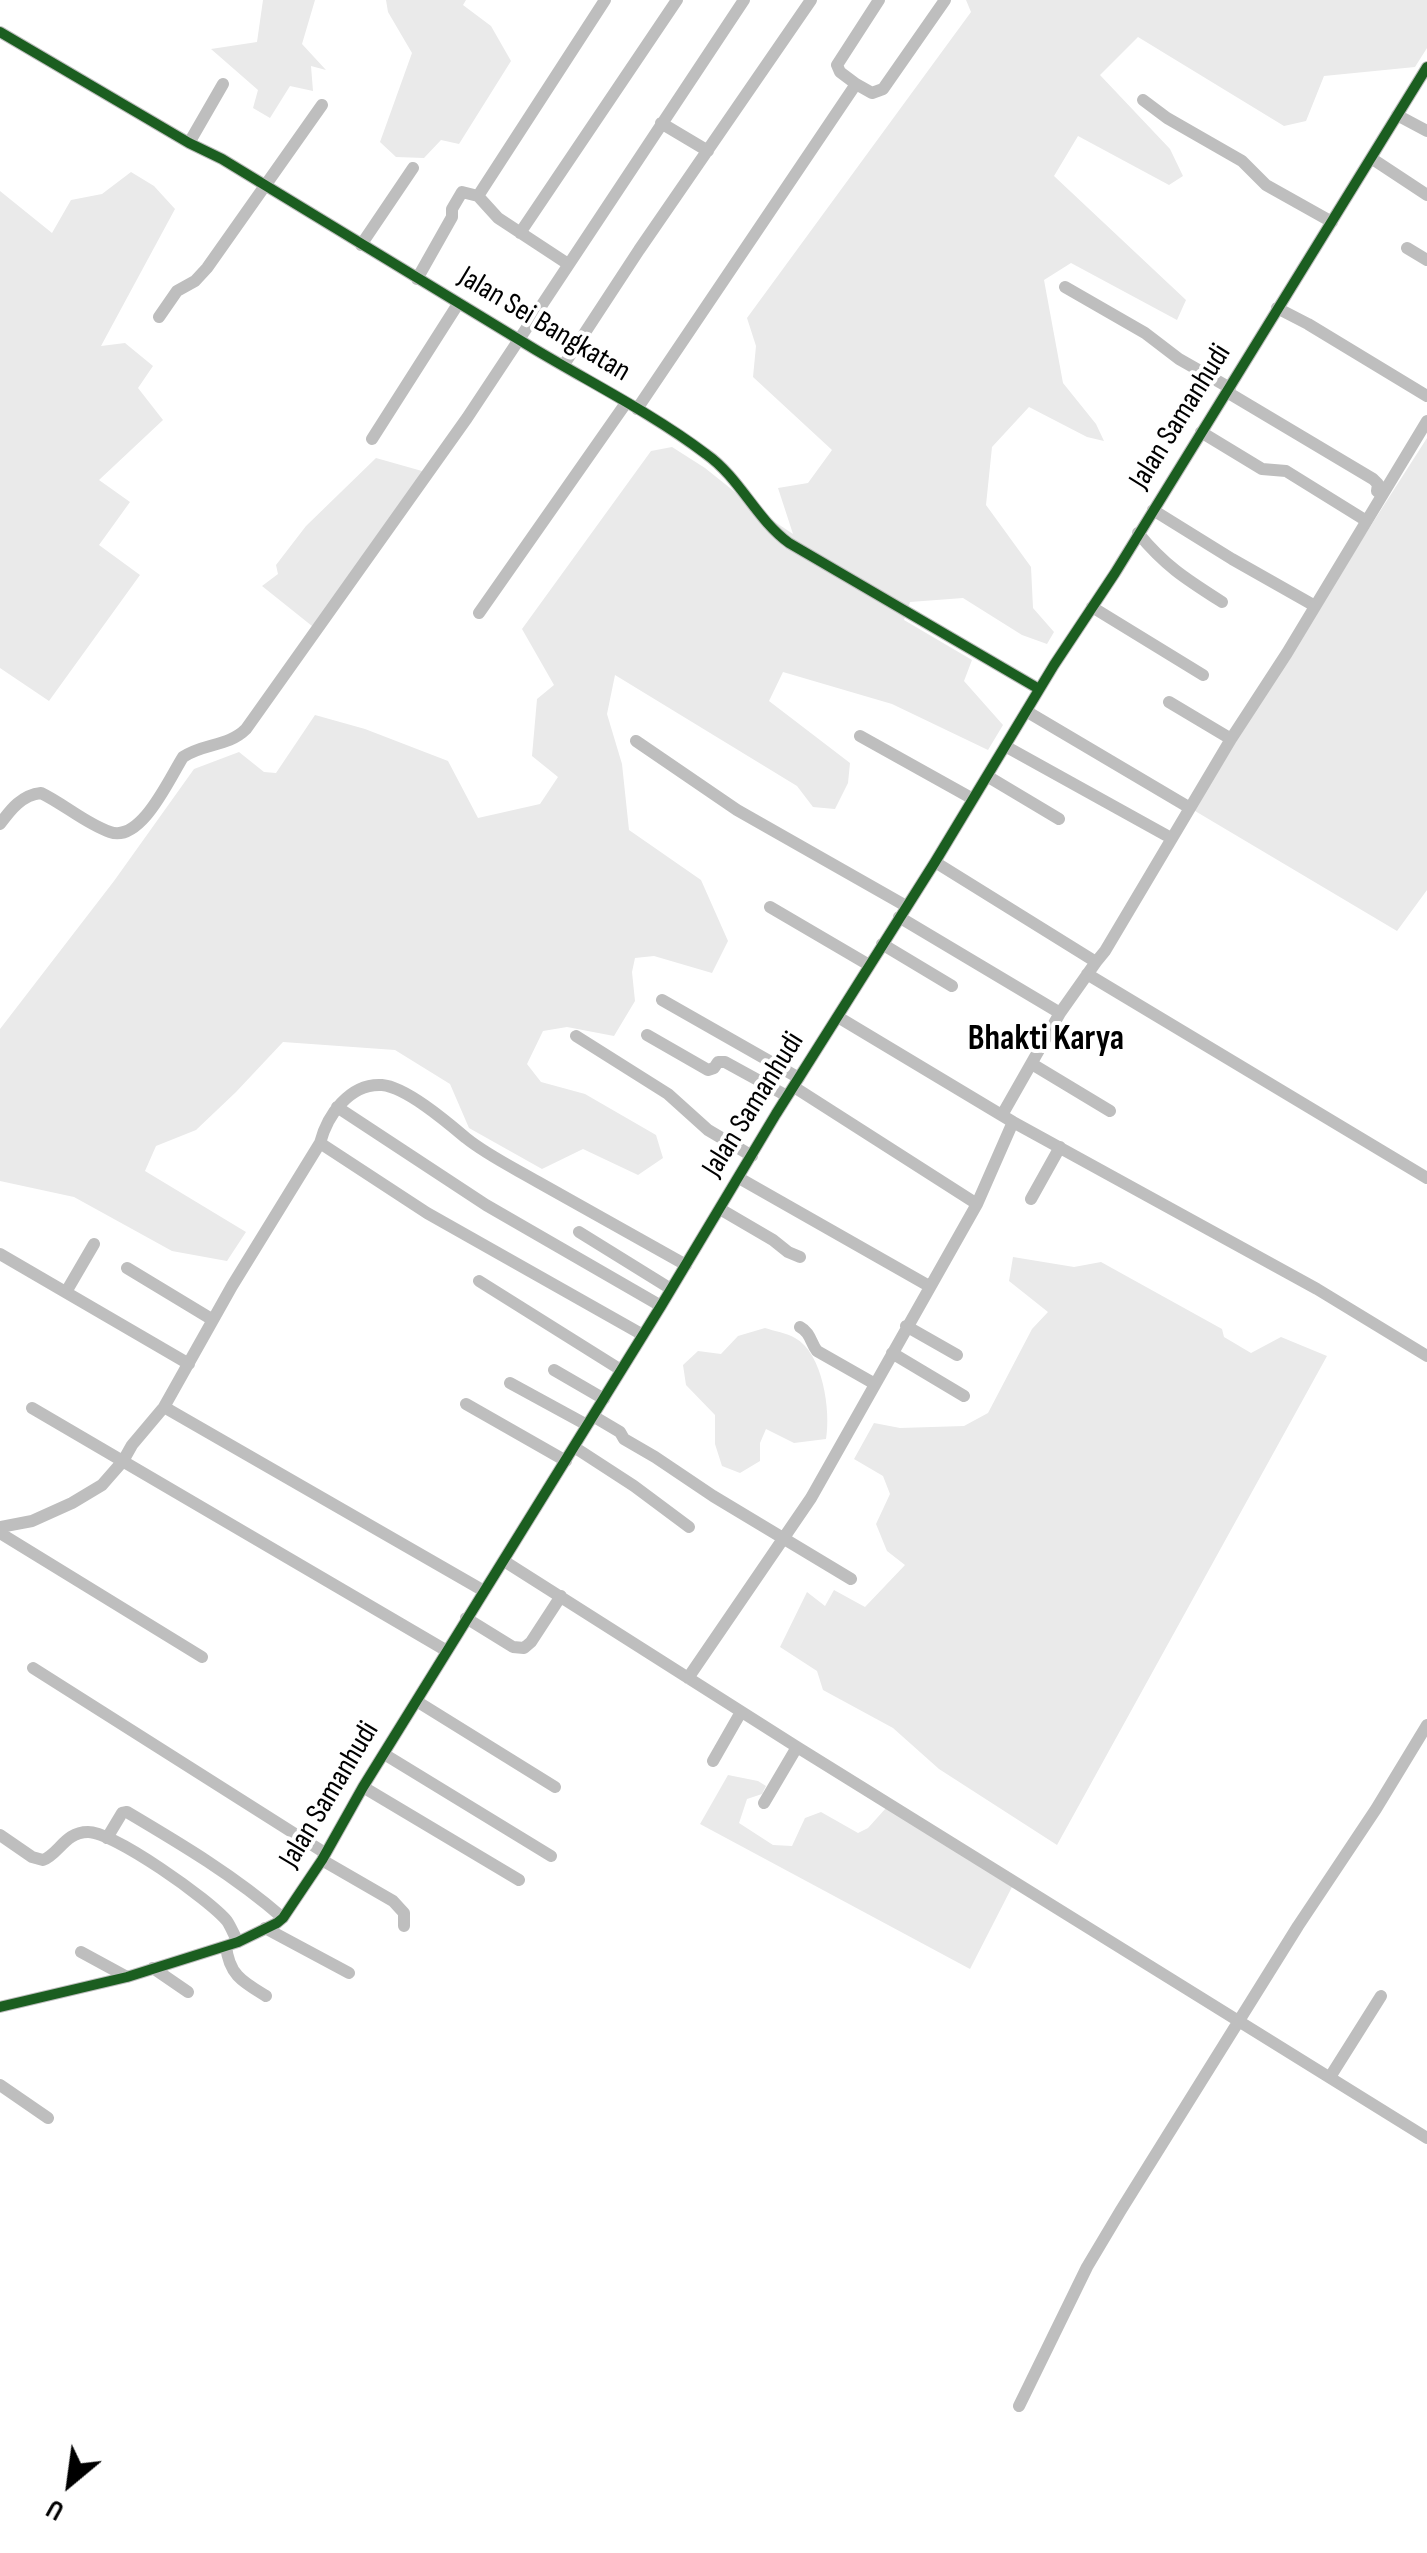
<!DOCTYPE html>
<html>
<head>
<meta charset="utf-8">
<style>
  body { margin:0 }
  #map { position:relative; width:1427px; height:2553px; overflow:hidden; background:#fff; font-family:"Sofia Sans Condensed",sans-serif }
  canvas { display:block }
  .north { position:absolute; left:20px; top:2433px; width:100px; height:100px; -webkit-text-stroke:8px #fff; paint-order:stroke; rotate:209deg; font-size:28px; font-weight:700; line-height:40px; text-align:center; color:#000 }
  .north::after { content:''; display:block; margin:auto; width:35px; height:45px; background:#000; clip-path:polygon(50% 0,100% 100%,50% 72%,0 100%) }
</style>
</head>
<body>
<div id="map">
<canvas width="1427" height="2553"></canvas>
<div class="north">U</div>
</div>
<script>
const ctx = document.querySelector('canvas').getContext('2d');
ctx.lineJoin = 'round';
function fill(path, color) { ctx.fillStyle = color; ctx.fill(path, 'evenodd'); }
function stroke(path, color, width, dash) { ctx.strokeStyle = color; ctx.lineWidth = width; ctx.lineCap = dash ? 'butt' : 'round'; ctx.setLineDash(dash || []); ctx.stroke(path); }
function label(font, color, halo, rows, align = 'center') {
  ctx.font = font + ' "Sofia Sans Condensed",sans-serif'; ctx.lineWidth = 8; ctx.setLineDash([]); ctx.textBaseline = 'middle'; ctx.strokeStyle = halo; ctx.fillStyle = color; for (const [text, x, y, turn = 0] of rows) {
    ctx.save(); ctx.translate(x, y); ctx.rotate((+turn || 0) * Math.PI / 180); ctx.textAlign = isNaN(turn) ? turn : align; if (halo) ctx.strokeText(text, 0, 0); ctx.fillText(text, 0, 0); ctx.restore();
  }
}
const green = new Path2D(`
  M263,0H315L302,44L326,70L311,66L313,91L290,86L270,118L253,108L258,90L211,49L257,42Z
  M386,0H466L463,5L491,26L511,61L459,144L441,140L424,158L396,157L380,142L412,53L388,12Z
  M966,0H1427V48L1415,67L1324,76L1306,121L1284,126L1138,37L1100,75L1170,149L1183,176L1169,185L1078,136L1054,176L1186,300L1177,320L1071,263L1044,280L1063,383L1096,424L1104,441L1087,437L1029,407L992,447L986,505L1031,567L1033,608L1054,632L1047,644L1022,635L963,598L910,602L904,620L972,660L964,681L1003,725L988,750L892,704L783,672L769,701L850,763L848,783L835,809L813,807L797,786L615,675L607,714L622,764L629,830L701,880L728,941L712,973L654,956L635,958L632,972L635,1001L614,1036L567,1027L543,1031L527,1064L541,1082L585,1094L656,1135L663,1158L638,1175L583,1149L542,1169L469,1128L450,1084L395,1050L283,1042L236,1092L196,1130L156,1146L145,1171L246,1232L227,1261L172,1251L74,1197L0,1181V1029L114,881L194,769L239,752L264,772L276,773L315,715L365,729L448,761L478,818L540,804L558,777L532,756L537,699L554,685L522,629L651,451L672,447L705,468L760,512L793,534L778,488L808,483L832,450L753,377L756,346L747,318L971,12Z
  M131,172L154,186L175,209L101,346L125,343L153,366L138,388L163,420L99,480L130,502L99,545L140,575L49,701L0,668V191L52,233L71,200L102,194Z
  M1427,438V890L1397,931L1190,808Z
  M376,458L429,473L317,630L262,586L278,574L276,565L306,526Z
  M1013,1257L1074,1267L1101,1262L1222,1329L1224,1337L1251,1353L1281,1337L1327,1356L1057,1845L939,1769L893,1728L823,1690L817,1671L780,1647L807,1592L825,1606L834,1590L865,1607L905,1565L887,1551L876,1524L890,1494L883,1476L854,1459L874,1423L900,1428L964,1426L988,1413L1032,1329L1048,1312L1009,1281Z
  M765,1328C774,1331 787,1333 795,1338C823,1353 831,1411 826,1439L794,1443L766,1429L760,1443V1461L740,1473L722,1466L715,1444V1415L686,1385L683,1365L698,1351L721,1354L738,1336Z
  M728,1775L758,1781L766,1786L762,1794L747,1799L739,1823L773,1845L792,1846L805,1818L821,1812L858,1833L868,1828L886,1808L1012,1887L970,1969L700,1824Z`);
const minor = new Path2D(`
  M0,32L189,143L222,159C327,222 431,287 536,350C593,384 653,414 706,454C740,478 756,519 789,543L1039,689
  M856,84L872,93L883,89L945,0
  M1143,100L1167,118L1242,161L1266,185L1332,222
  M1397,115L1427,131
  M661,123L708,151
  M189,143L223,84
  M1371,158L1427,195
  M520,233L677,0
  M361,245L413,168
  M1407,248L1427,260
  M568,264L498,218L478,196L605,0
  M417,279L452,217V209L462,192L478,196
  M1065,287L1145,333L1179,359L1230,388
  M1277,308L1308,324L1427,396
  M159,317L177,291L195,281L207,268L322,105
  M563,366L639,250L811,0
  M1227,392L1373,479L1378,484L1377,491L1382,495
  M637,409L856,84L840,72L837,65L879,0
  M1201,432L1262,469L1286,471L1365,520
  M372,439L458,304
  M1153,510L1232,559L1315,606
  M1138,533C1165,566 1186,579 1222,602
  M1092,607L1203,675
  M479,613L626,403
  M1169,702L1231,739
  M1026,711L1190,808
  M860,736L973,799
  M636,741L737,810L906,906
  M1005,746L1171,838
  M987,776L1059,819
  M0,824C11,809 22,795 41,793C64,804 86,824 110,832C141,843 169,779 183,757C203,743 228,747 246,729L467,418L744,0
  M935,862L1096,962L1060,1013L1002,1115
  M770,907L869,965
  M899,917L1060,1013
  M882,944L952,986
  M1096,962L1105,951L1231,739L1287,653L1427,421
  M1087,974L1427,1178
  M662,1000L799,1078
  M838,1017L1013,1122L1317,1289L1427,1356
  M647,1035L708,1070L714,1068L718,1062H725L787,1096
  M576,1036L668,1094L708,1130L752,1156
  M1032,1064L1110,1111
  M794,1087L977,1204
  M337,1107L486,1205L661,1306
  M320,1143L427,1213L643,1335
  M739,1178L929,1286
  M1031,1199L1060,1147
  M720,1209L773,1240L788,1252L800,1257
  M579,1232L671,1289
  M0,1254L189,1364
  M127,1268L213,1320
  M479,1281L621,1370
  M66,1292L94,1244
  M906,1326L957,1355
  M800,1327C811,1333 810,1342 817,1351L875,1384
  M892,1353L964,1396
  M554,1370L604,1399
  M510,1383L587,1425
  M466,1404L566,1461
  M164,1407L484,1591
  M32,1408L447,1651
  M593,1416L620,1432L624,1439L655,1457L713,1496L851,1579
  M574,1447L634,1486L689,1527
  M0,1527L32,1521L72,1503L102,1485L123,1461L132,1445L164,1407L232,1286L320,1143C327,1116 349,1083 382,1085C406,1087 447,1122 466,1138C487,1155 514,1168 538,1182C587,1210 637,1237 686,1265
  M0,1533L202,1657
  M504,1561L797,1747L1427,2138
  M466,1618L513,1647L524,1648L531,1642L561,1596
  M33,1668L325,1853
  M688,1678L811,1498L977,1204L1013,1122
  M418,1702L555,1787
  M384,1754L551,1856
  M713,1761L741,1712
  M363,1787L519,1880
  M764,1803L797,1747
  M0,1835L32,1857L43,1860C59,1854 65,1832 88,1832C114,1832 210,1900 227,1921C231,1927 234,1935 238,1942
  M107,1838L122,1813L127,1812C181,1844 235,1876 283,1918
  M322,1860L393,1901L404,1913V1926
  M265,1928L349,1973
  M226,1946C229,1975 243,1982 266,1996
  M81,1952L127,1977
  M153,1968L188,1992
  M0,2007L127,1977L238,1942L277,1923L283,1918L322,1860L363,1787L661,1306L776,1114L935,862L1054,665L1115,573L1427,67
  M1330,2077L1381,1996
  M0,2085L48,2118
  M1019,2406L1087,2267L1121,2210L1298,1926L1376,1809L1427,1725`);
const cycleway = new Path2D(`
  M0,32L189,143L222,159C327,222 431,287 536,350C593,384 653,414 706,454C740,478 756,519 789,543L1039,689
  M0,2007L127,1977L238,1942L277,1923L283,1918L322,1860L363,1787L661,1306L776,1114L935,862L1054,665L1115,573L1427,67`);
const streetNames = [
  ["Jalan Sei Bangkatan",544,325,31],
  ["Jalan Samanhudi",1181,417,-58],
  ["Jalan Samanhudi",754,1105,-58],
  ["Jalan Samanhudi",330,1795,-59]
];
const quarterNames = [
  ["Bhakti Karya",1046,1040]
];
fill(green, '#eaeaea');
stroke(minor, '#bebebe', 12);
stroke(cycleway, '#1b5e20', 10);
label('30px', '#000', '#fff', streetNames);
label('bold 35px', '#000', '#fff', quarterNames);
</script>
</body>
</html>
